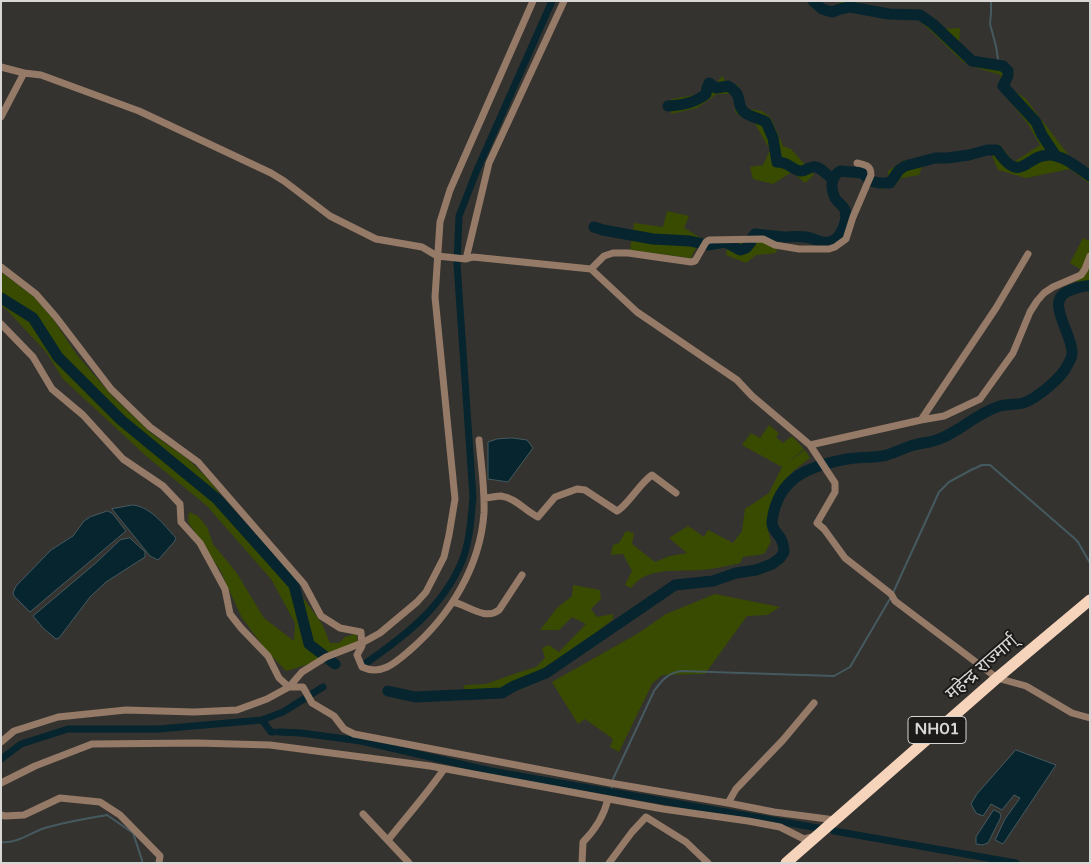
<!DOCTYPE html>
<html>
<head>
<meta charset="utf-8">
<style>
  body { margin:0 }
  #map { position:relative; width:1091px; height:864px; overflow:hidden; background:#35332f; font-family:"Varela Round",sans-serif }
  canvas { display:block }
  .frame { position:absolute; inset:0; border:2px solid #d9d7d5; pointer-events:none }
</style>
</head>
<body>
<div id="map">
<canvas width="1091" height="864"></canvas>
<div class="frame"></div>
</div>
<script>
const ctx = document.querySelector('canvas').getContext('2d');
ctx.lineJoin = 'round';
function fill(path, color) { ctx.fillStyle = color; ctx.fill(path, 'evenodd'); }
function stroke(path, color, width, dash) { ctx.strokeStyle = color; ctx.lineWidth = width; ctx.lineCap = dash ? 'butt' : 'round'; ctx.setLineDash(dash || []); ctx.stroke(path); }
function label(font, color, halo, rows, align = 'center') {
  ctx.font = font + ' "Varela Round","Noto Sans Devanagari",sans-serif'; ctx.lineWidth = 4; ctx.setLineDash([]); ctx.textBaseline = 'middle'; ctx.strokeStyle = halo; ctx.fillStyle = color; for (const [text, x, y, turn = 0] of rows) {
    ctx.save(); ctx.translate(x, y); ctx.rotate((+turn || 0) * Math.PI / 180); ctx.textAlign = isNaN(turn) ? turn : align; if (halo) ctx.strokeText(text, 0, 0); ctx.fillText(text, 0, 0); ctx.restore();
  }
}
const green = new Path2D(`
  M843,1H858L860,6L858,10C849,9 839,13 829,14L835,5Z
  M902,9C919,12 933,15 944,29L960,28L959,44L980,60L1012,68L1014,76L1007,83L1011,89L1025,98L1070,157L1090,169V184L1070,169L1026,178L998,170L990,151L999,144L1014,162L1040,145L1028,124L999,88L1001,75L970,66L962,61L932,32L916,18L902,16Z
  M722,76L728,84L738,85L745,106L748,109L762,111L771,118L783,146L791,149L814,175L805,183L792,172L773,184L753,179L750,167L763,165L770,150L753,120L740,116L735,112L737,100L732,94H717L697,108L671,114V99C690,96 711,94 722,76Z
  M904,160L924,161L919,175L901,178L894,187L881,189L873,185L874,178L888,179V171Z
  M667,211L689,216L684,228L701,238L691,258L630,250L634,223L663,227Z
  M1083,238L1090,241V281L1078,285L1076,280L1080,269L1070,263Z
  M728,241H762L777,249L776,253L756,255L746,263L726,255Z
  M1,272L34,297L53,319L77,355L113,397L151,433L189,460L208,479L275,561L307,603L322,624L330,643H339L345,637L356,634L358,641L306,665L286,671L266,650L242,618L220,570L188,522L189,512L198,516L207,527L213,544L236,572L264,618L294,641L295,623L271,579L207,506L145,455L63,379L46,352L7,310L1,306Z
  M769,425L779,433L776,437L783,443L792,436L804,449L787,463L805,450L810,458L793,471L775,496L767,526L771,542L764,554L743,557L740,563C727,566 714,569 701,570C676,572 647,566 631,588L625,585L632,571L623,554L611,555L613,545L619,543L626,531L634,533L632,544L655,562L670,556L687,553L669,538L688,526L704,537L708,530L733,543L742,531L745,509L769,493L782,467L742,445L751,433L760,438Z
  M573,585L600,590L601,599L591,609L597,617L613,614V619L542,677L522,689L468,693L463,687L466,685L486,684L514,674L536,667L545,658L542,648L549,645L559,652L586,624L572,617L559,630H540L557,608L572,596Z
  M715,594L780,607L767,615L747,616L705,674L662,675L652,684L619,752L610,747L613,739L585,719L578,724L552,682L637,634L666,614Z`);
const water = new Path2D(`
  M512,438L527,440L533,448L508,482L488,479V442L497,439Z
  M133,505C151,507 164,525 176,538L174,542L158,560L150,556L112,509Z
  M108,511L113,514L126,531L30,612L14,596L13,593L16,586L51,550L73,536L84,521L90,517Z
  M130,538L145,552V557L106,582L90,597L59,638L56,639L43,628L33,616L97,562L120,540Z
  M1016,750L1056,765L1003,844L995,840L1005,819L1020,798L1014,795L1002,810L991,804L983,816L976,813L971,804L977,794Z
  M994,810L1000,813L1001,817L988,843L982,845L976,844V837Z`);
const stream = new Path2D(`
  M991,1V13L990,24L996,46L999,66
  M893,593L939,492L949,482L971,470L982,465H990L1074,538L1078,542L1090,563
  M613,779L654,691C662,680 668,673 681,671L834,676L850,667L891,597
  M611,791L612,787
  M1,842C15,844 29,834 42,829C63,822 85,819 107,815L133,833L142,860V863`);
const canal = new Path2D(`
  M366,663C405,636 443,607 462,561C470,541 471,518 473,497L457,264L459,216L477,170L552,1
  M262,720L271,732H274
  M279,732L301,733L361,741L491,771L818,828
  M1,759L21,744L68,729H159L262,720L283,712L323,687
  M834,831L1016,863`);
const river = new Path2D(`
  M813,1L822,9L832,12L840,9L850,7L889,14L920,15L933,24L972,61L1003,66L1008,71V76L1003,86L1036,122L1042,135L1056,156
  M668,106C682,105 695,103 706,94L707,88L709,83L716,88L728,86C745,96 735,104 744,112C750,117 759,118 766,122L773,138L777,162C790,162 790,169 800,171C806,172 810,165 816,167C821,168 826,174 830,177H834
  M594,227L603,230L653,239L690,241L708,245L725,242L740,250L746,248L751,242
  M752,238L755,234C764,235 774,236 783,237C790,237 799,236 806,237C814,238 821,244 829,242C841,240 848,221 845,210C843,205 838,203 835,198C830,188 831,177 840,171L862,173L871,181L879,183H890L899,170L905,166L935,158H947L969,155L987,150H997C1021,186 1025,155 1049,155C1063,155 1078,168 1090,176
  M1,298L33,318L58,357L121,420L217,499L294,585L309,644L335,664
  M388,691L415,697L502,693L514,686L546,673L675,585L713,581L736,573L756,570L772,564L780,558L784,552C784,548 783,544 782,541C779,533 771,530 772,521C778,477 809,466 847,459C859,457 870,458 882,456C893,454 903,448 914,445C920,443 927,443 933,441C942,439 952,433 960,428C972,420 986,410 1000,406C1007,404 1015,405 1023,403C1036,399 1063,377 1068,364C1070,361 1072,356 1072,353C1073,333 1042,299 1071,290C1077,288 1084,285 1090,286`);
const minor = new Path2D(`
  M1,67L24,73
  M1,117L24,73L41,75L139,111L271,173L284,181L330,216L376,239L422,247L437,256L466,259L473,257L591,269L637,312L737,380L752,396L810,445L835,483V492L817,523L824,529L845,558L891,594L895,601L997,678L1026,686L1072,713L1090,718
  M466,259L489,163L564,1
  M1,267L36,294L56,317L111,389L150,427L198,462L304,584L321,616L340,628L361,632L362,646L357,655L362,667C381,676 395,663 409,651C450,616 480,567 484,513C485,489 481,464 479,440
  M591,269L604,256L613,253H628L691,262L695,261L706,242L709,240L763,239L775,245L799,249H829L835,247L846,239L853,217L871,175C871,165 865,165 857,163
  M1,324L33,357L52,389L83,415L123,459L163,486L180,504L181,522L200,543L225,589L230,614L241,628L268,656L279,678L289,687H303L312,703L334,716L344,729L354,734L610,783L728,803
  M921,420L944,416L980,399L1013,353L1030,312L1037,301L1044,293L1053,287L1081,275L1085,269L1090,256
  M810,445L921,420L996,308L1028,254
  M484,498C490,498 495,496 501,496C516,498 525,511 538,517L555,497L577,489L585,490L617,511C627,506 640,483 652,475L676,493
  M453,602C468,605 485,621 499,610L522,575
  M814,703L783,740L736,789L728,803L774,812L835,820
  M1,742L14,731L58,717L126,710L194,712L237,710L267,699L289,687L302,672L326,657L362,643L380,633L417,602L426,592L444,557L449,535L455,499L435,297L440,222L450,190L533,1
  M1,783L35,766L92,744L197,743L270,745L430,766L663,809L748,821L780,827L804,839L812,837
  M363,814L409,863
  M1,815L5,816L24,815L60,798L100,802L120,815L160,856L159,863
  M388,840C407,816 427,794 444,769
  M582,863L583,842C596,829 604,816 608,799
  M609,863L632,832L646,817L686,842L708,863`);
const trunk = new Path2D(`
  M786,863L997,678L1090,600`);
const shields = [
  [937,730,58]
];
const shieldNames = [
  ["NH01",937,730]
];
const streetNames = [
  ["महेन्द्र राज्मार्ग्",982,668,-41]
];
fill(green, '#394b00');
fill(water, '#06252e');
stroke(water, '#455a60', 1);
stroke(stream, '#455a60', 2);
stroke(canal, '#06252e', 7);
stroke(river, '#06252e', 11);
stroke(minor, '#957a67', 7);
stroke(trunk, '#f6d4bc', 11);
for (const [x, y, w] of shields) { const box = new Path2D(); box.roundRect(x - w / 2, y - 13.5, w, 27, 4); ctx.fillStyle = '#1c1b19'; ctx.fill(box); stroke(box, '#d9d7d5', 1); }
label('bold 16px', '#d9d7d5', null, shieldNames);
label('18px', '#d9d7d5', '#1c1b19', streetNames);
</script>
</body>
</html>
